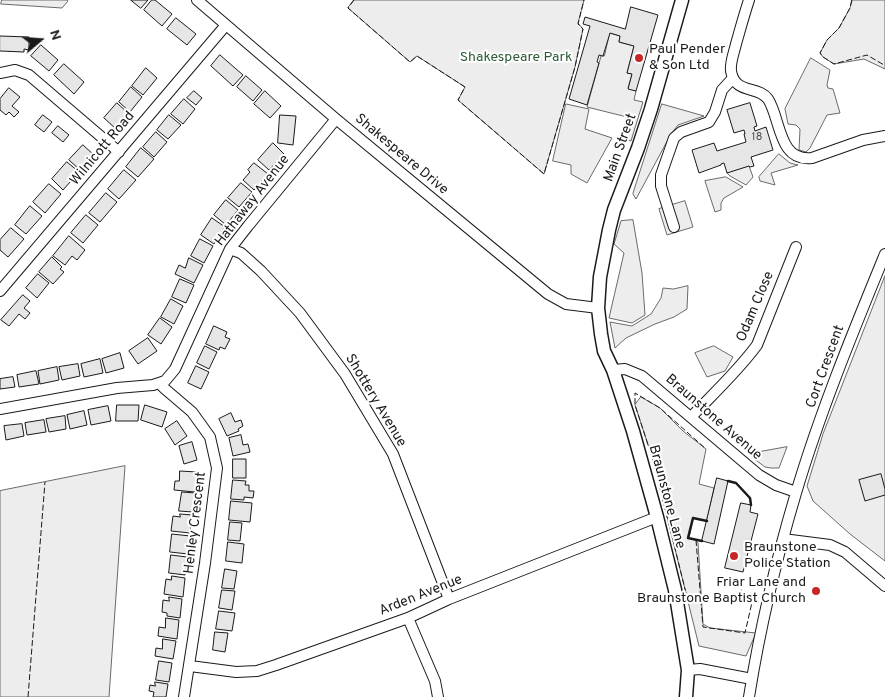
<!DOCTYPE html>
<html>
<head>
<meta charset="utf-8">
<style>
  body { margin:0 }
  #map { position:relative; width:885px; height:697px; overflow:hidden; background:#fff; font-family:Overpass,sans-serif }
  canvas { display:block }
  .north { position:absolute; left:15px; top:15px; width:50px; height:50px; -webkit-text-stroke:4px #fff; paint-order:stroke; rotate:72deg; font-size:14px; font-weight:700; line-height:20px; text-align:center; color:#1a1a1a }
  .north::after { content:''; display:block; margin:auto; width:18px; height:22px; background:#1a1a1a; clip-path:polygon(50% 0,100% 100%,50% 72%,0 100%) }
</style>
</head>
<body>
<div id="map">
<canvas width="885" height="697"></canvas>
<div class="north">N</div>
</div>
<script>
const ctx = document.querySelector('canvas').getContext('2d');
ctx.lineJoin = 'round';
function fill(path, color) { ctx.fillStyle = color; ctx.fill(path, 'evenodd'); }
function stroke(path, color, width, dash) { ctx.strokeStyle = color; ctx.lineWidth = width; ctx.lineCap = dash ? 'butt' : 'round'; ctx.setLineDash(dash || []); ctx.stroke(path); }
function label(font, color, halo, rows, align = 'center') {
  ctx.font = font + ' Overpass,sans-serif'; ctx.lineWidth = 4; ctx.setLineDash([]); ctx.textBaseline = 'middle'; ctx.strokeStyle = halo; ctx.fillStyle = color; for (const [text, x, y, turn = 0] of rows) {
    ctx.save(); ctx.translate(x, y); ctx.rotate((+turn || 0) * Math.PI / 180); ctx.textAlign = isNaN(turn) ? turn : align; if (halo) ctx.strokeText(text, 0, 0); ctx.fillText(text, 0, 0); ctx.restore();
  }
}
const built = new Path2D(`
  M2,0H67L68,1L62,8L1,4Z
  M354,0H584L578,23L583,29L575,67L544,174L458,100L465,87L417,56L410,62L348,8Z
  M852,0H885V69L864,59L834,64L823,57L820,53L827,40L839,28L850,8Z
  M610,33L620,36L619,42L634,46L627,73L632,74L628,88L636,91L634,100L643,102L631,141L621,139L627,117L587,107L601,56H604Z
  M811,58L830,70L827,85L828,88L833,89L840,113L827,115L810,148L806,152L799,150L800,129L796,125L788,124L785,109Z
  M566,104L589,109L585,129L612,138L587,183L571,174V165L553,161Z
  M662,104L704,116L678,125L671,134L636,199L633,194Z
  M779,154L790,163L798,165L771,173L775,185L760,181L759,177Z
  M749,166L753,177L746,185L730,176L727,173Z
  M726,177L743,187L724,198L721,203V210L715,212L705,181Z
  M685,201L693,227L667,235L659,209Z
  M633,220L642,273L645,315L632,323L609,318L624,253L614,244L621,221Z
  M885,276V561L850,534L813,501L807,486L823,434Z
  M688,286L687,309L674,317L655,324L626,338L615,348L610,322L632,326L651,314L661,298L663,288L673,289Z
  M714,346L733,357L725,371L707,377L695,353Z
  M641,397L660,408L683,431L706,449L699,484L714,488L707,521L693,518L689,538L696,540L698,543L703,624L710,628L756,633L746,656L699,646L653,460L635,405Z
  M787,447L779,468H771L765,467L753,458L754,453Z
  M125,466L109,697H0V491Z`);
const building = new Path2D(`
  M131,0H148L141,8Z
  M152,0H155L172,14L162,26L144,10Z
  M631,7L658,15L636,91L628,89L632,74L627,73L634,46L619,42L620,36L610,33L603,56L599,55L597,62L599,63L587,105L569,99L590,26L583,24L585,17L625,29Z
  M176,18L196,34L187,45L167,29Z
  M0,36L29,37V50L24,49V52L0,51Z
  M41,45L58,60L49,71L31,56Z
  M220,55L243,75L233,86L211,66Z
  M64,64L84,82L74,94L54,75Z
  M146,68L157,78L143,95L132,86Z
  M246,76L262,90L253,101L237,87Z
  M131,87L142,97L130,112L119,102Z
  M9,88L20,97L12,106L19,112L14,117L9,112L6,115L0,110V99Z
  M194,91L202,98L196,105L187,98Z
  M265,91L281,106L270,118L254,104Z
  M184,99L195,109L183,124L171,114Z
  M117,103L128,113L115,128L104,118Z
  M750,103L757,126L754,127L755,131L766,127L773,150L751,157L754,166L750,167L749,166L727,173L724,163L721,164V165L699,173L692,150L714,143L717,151L746,142L744,134H745L744,130L734,133L727,110Z
  M43,115L52,122L44,132L35,125Z
  M169,115L181,125L168,139L157,130Z
  M280,115L296,116L293,145L278,143Z
  M58,126L69,135L63,142L52,133Z
  M156,132L167,142L154,157L143,147Z
  M273,143L284,154L269,170L258,160Z
  M83,145L94,155L80,170L69,160Z
  M141,148L154,159L138,177L126,167Z
  M67,162L79,172L63,190L52,179Z
  M254,163L268,174L254,190L243,180L250,172L248,170Z
  M124,170L136,180L119,199L108,189Z
  M241,183L252,192L239,207L228,198Z
  M49,184L61,194L45,213L33,202Z
  M106,193L117,202L100,222L89,213Z
  M226,200L238,210L226,225L214,215Z
  M30,206L42,216L26,234L15,225Z
  M86,215L98,225L83,243L71,233Z
  M212,218L225,227L214,244L201,235Z
  M11,228L24,239L8,257L0,250V240Z
  M69,236L85,250L77,260L72,256L65,265L53,256Z
  M200,239L213,246L204,263L191,256Z
  M52,257L62,267L60,269L64,272L53,284L39,272Z
  M189,258L203,265L194,283L175,274L179,265L185,268Z
  M38,274L49,283L37,298L26,288Z
  M180,279L194,285L186,303L172,297Z
  M23,295L30,301L24,308L30,313L25,319L19,314L9,326L1,320Z
  M171,299L183,306L174,324L161,317Z
  M160,318L172,327L161,344L148,335Z
  M214,326L227,332L225,337L230,339L225,349L220,347L219,350L206,344Z
  M148,338L157,351L138,364L129,351Z
  M205,346L217,352L209,369L197,363Z
  M120,353L124,368L106,373L102,359Z
  M100,359L103,373L84,377L81,364Z
  M78,364L80,376L62,380L59,367Z
  M196,366L209,372L201,389L188,383Z
  M57,367L59,380L40,384L38,371Z
  M36,371L39,384L19,387L17,375Z
  M13,377L15,387L0,389V379Z
  M117,405H139L138,421H116Z
  M145,405L167,412L162,427L141,420Z
  M108,406L111,421L91,425L88,410Z
  M84,411L87,425L70,429L67,415Z
  M231,413L235,422L241,420L243,426L238,429L239,431L227,436L219,419Z
  M65,416L66,429L49,432L46,419Z
  M44,420L46,432L27,435L25,423Z
  M177,421L187,436L175,445L165,429Z
  M22,424L24,436L6,440L4,426Z
  M241,435L243,445L248,444L250,452L233,456L229,438Z
  M192,442L197,460L184,464L179,446Z
  M233,459H246V478H233Z
  M180,471L197,472L195,492L174,490L175,481H179Z
  M881,474L885,489V495L865,501L859,480Z
  M717,478L728,481L714,544L702,541Z
  M233,480L246,481L245,485H249V491H254L253,498L244,497V500L231,499Z
  M182,492L195,493L193,512L179,511Z
  M231,501L252,503L250,522L229,520Z
  M741,503L751,505L750,512L758,514L743,572L725,568Z
  M180,514L192,515L190,533L171,531L173,516L180,517Z
  M230,522L242,523L240,541L228,540Z
  M172,534L190,536L188,554L170,552Z
  M228,542L244,544L242,563L226,561Z
  M171,555L187,557L185,575L169,573Z
  M225,569L237,571L234,589L222,588Z
  M172,576L185,578L183,597L164,594L166,579L171,580Z
  M222,590L235,591L232,610L219,608Z
  M169,597L182,599L180,618L167,616V613L162,612L163,600L169,601Z
  M219,611L235,613L232,631L216,629Z
  M166,618L179,620L177,639L158,636L159,627L165,628Z
  M215,632L228,633L225,652L213,650Z
  M163,639L176,641L173,659L155,656L156,648L162,649Z
  M159,661L172,663L169,682L156,680Z
  M155,682L168,684L166,697H153L154,692L149,691L150,685L155,686Z`);
const minor = new Path2D(`
  M197,0L336,119L548,294L566,304L598,308
  M749,0C744,15 740,30 736,44C734,53 730,62 731,71C735,95 758,85 768,99C781,119 778,162 812,158L863,140L885,136
  M0,73L15,70L29,75L119,152
  M674,227L661,186V175L674,138L681,132L709,122L715,112L722,90L733,78
  M230,249L241,253L261,271L300,313L345,374L393,454L449,599
  M0,291L226,25
  M613,370L625,369L642,376L759,475L776,485L796,492
  M160,384L165,389L192,412L210,437L217,468L205,563L184,697
  M0,409L117,388L153,385L165,381L175,369L230,249L248,226L336,119
  M691,417C713,394 738,371 757,345L796,247
  M783,539L830,545L845,552L885,586
  M408,618L435,681L438,697
  M190,666L236,672L257,671L276,665L408,618L449,599L657,517
  M688,670L700,669L752,679
  M749,697C760,628 776,560 796,493C820,412 853,332 885,254`);
const tertiary = new Path2D(`
  M682,0L651,109L638,148L614,210L609,230L600,277L598,308L601,334L604,351L613,370L633,431L657,517L675,590L688,670L686,697`);
const fence = new Path2D(`
  M354,0L348,8L410,62L417,56L465,87L458,100L544,174L575,67L583,29L578,24L584,0
  M852,0L850,8L839,28L827,40L820,53L823,57L834,64L867,55L884,65
  M696,540L703,627L745,633L753,598L740,595L742,586L740,585
  M688,601L653,460L635,405V393L660,408L706,449
  M28,697L45,482`);
const wall = new Path2D(`
  M728,481L736,483L750,498L751,505
  M702,541L688,538L693,518L707,521`);
const markers = [
  [639,58,5,"#c62828"],
  [734,556,5,"#c62828"],
  [816,591,5,"#c62828"]
];
const numberNames = [
  ["18",757,138]
];
const poiNames = [
  ["Paul Pender",649,50],
  ["& Son Ltd",649,66],
  ["Braunstone",744,548],
  ["Police Station",744,564],
  ["Friar Lane and",806,583,"right"],
  ["Braunstone Baptist Church",806,599,"right"]
];
const parkNames = [
  ["Shakespeare Park",516,58]
];
const streetNames = [
  ["Main Street",621,148,-70],
  ["Wilnicott Road",103,149,-50],
  ["Shakespeare Drive",401,155,40],
  ["Hathaway Avenue",253,201,-52],
  ["Odam Close",756,307,-67],
  ["Cort Crescent",826,367,-70],
  ["Shottery Avenue",375,401,59],
  ["Braunstone Avenue",713,418,41],
  ["Braunstone Lane",666,497,75],
  ["Henley Crescent",196,523,-83],
  ["Arden Avenue",421,596,-22]
];
fill(built, '#ededed');
stroke(built, '#6a6a6a', 1);
fill(building, '#e6e6e6');
stroke(building, '#1a1a1a', 1);
stroke(minor, '#1a1a1a', 12);
stroke(tertiary, '#1a1a1a', 15);
stroke(minor, '#fff', 10);
stroke(tertiary, '#fff', 12);
stroke(fence, '#1a1a1a', 1, [6, 2.5]);
stroke(wall, '#1a1a1a', 2.5);
for (const [x, y, r, color] of markers) { const dot = new Path2D(); dot.arc(x, y, r, 0, 2 * Math.PI); ctx.fillStyle = color; ctx.fill(dot); stroke(dot, '#fff', 2); }
label('11px', '#4d4d4d', null, numberNames);
label('14px', '#1a1a1a', '#fff', poiNames, 'left');
label('14px', '#2b5a34', '#fff', parkNames);
label('14px', '#1a1a1a', '#fff', streetNames);
</script>
</body>
</html>
